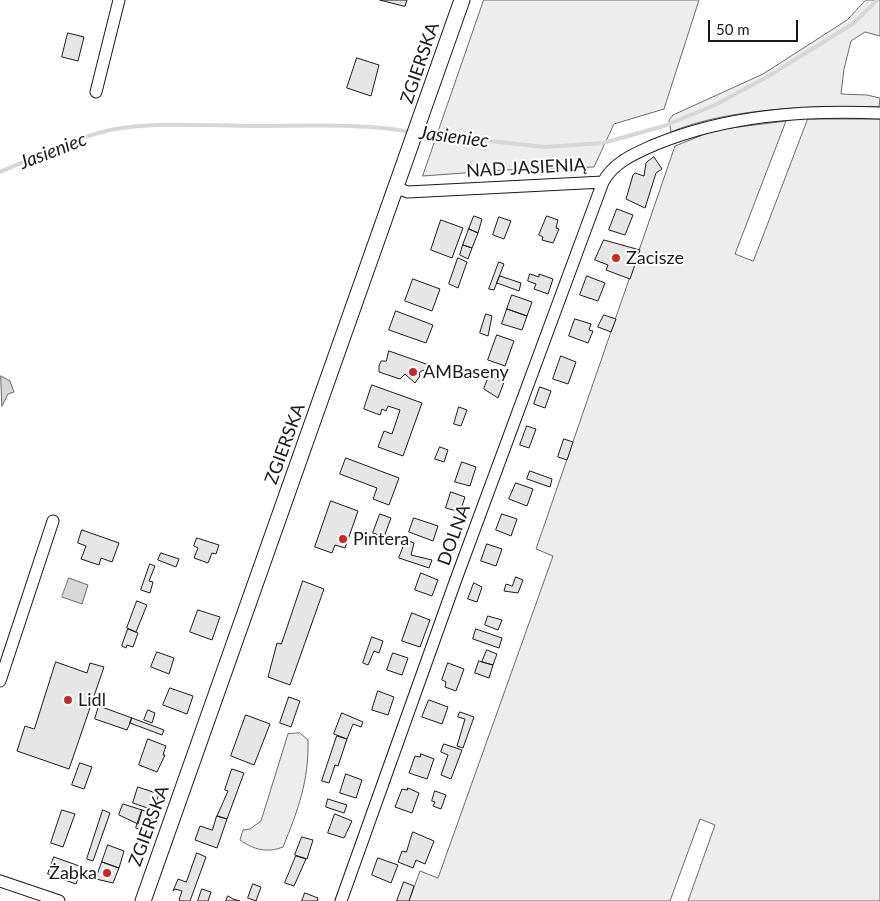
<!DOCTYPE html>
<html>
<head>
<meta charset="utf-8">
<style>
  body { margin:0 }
  #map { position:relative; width:880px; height:901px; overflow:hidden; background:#fff; font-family:Lato,sans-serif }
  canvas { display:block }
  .scale { position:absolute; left:708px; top:20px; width:90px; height:22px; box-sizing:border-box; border:2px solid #1a1a1a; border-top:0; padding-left:6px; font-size:15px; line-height:18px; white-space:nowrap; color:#1a1a1a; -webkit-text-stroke:4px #fff; paint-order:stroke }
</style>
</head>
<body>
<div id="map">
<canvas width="880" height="901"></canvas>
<div class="scale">50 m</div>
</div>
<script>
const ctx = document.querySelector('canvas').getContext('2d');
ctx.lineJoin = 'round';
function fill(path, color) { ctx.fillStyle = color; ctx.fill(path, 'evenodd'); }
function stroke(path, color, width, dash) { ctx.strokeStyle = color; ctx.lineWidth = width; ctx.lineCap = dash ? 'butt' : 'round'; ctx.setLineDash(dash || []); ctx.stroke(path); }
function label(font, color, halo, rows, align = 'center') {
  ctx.font = font + ' Lato,sans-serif'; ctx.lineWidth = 4; ctx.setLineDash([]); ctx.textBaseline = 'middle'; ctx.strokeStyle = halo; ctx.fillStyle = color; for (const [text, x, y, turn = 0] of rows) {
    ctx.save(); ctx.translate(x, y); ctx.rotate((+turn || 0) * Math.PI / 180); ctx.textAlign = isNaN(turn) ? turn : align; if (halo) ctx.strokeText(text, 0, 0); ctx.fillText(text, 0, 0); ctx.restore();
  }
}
const green = new Path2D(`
  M484,0H699L664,109L614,124L594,167L505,170L423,176Z
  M866,0H880V36L865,32L851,41L844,69L841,94L867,95L880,98L879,107C817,105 727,108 671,132L669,120L673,115L763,74L847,20Z
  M808,119H880V901H688L715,825L700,819L670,901H409L420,871L438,878L553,556L536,549L675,146L715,130L786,121L735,254L753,261Z
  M300,733L308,740C309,781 298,810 283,847C267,853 254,850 240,840L243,830L250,829L261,821L288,734Z`);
const water = new Path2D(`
  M1,376L10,381L14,392L8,394L2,406Z
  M69,578L88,585L82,604L62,597Z`);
const stream = new Path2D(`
  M418,133L545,147L603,143L664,126L715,105L767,77L854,23L877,0
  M0,172C36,157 84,133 122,128C165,122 211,126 255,126C307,126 361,123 411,132`);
const building = new Path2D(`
  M380,0H407L405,6Z
  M68,33L84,37L78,61L62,57Z
  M357,58L379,65L371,96L347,88Z
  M654,157L662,169L656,173L645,208L626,199L633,175L635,173L644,176L646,163Z
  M617,209L633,215L625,235L609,230Z
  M474,216L482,219L478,233L469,229Z
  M547,216L558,220L556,228L559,229L553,243L542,240L543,237L539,235Z
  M499,217L511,221L504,239L493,235Z
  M441,220L463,228L452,258L431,250Z
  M469,229L478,233L472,248L463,245Z
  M604,240L640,250L630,279L606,270L608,265L595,260Z
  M463,245L472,248L468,259L460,255Z
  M458,258L467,262L458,288L449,284Z
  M499,262L504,264L494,290L489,289Z
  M530,274L539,277V274L553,279L548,294L534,289L536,284L528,281Z
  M500,276L521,283L519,291L497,283Z
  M587,276L605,283L598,301L580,295Z
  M413,279L440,289L432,311L405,301Z
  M512,295L532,302L527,316L507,309Z
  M507,309L527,316L522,330L502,324Z
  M396,311L433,325L426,343L389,330Z
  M486,314L492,316L488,336L480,333Z
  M604,315L616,319L611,332L598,327Z
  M575,319L591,324L589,330L593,331L588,343L569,336Z
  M497,335L514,341L505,366L488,360Z
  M389,351L429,365L426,372L423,370L419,373L420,376L415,383L405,374L400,379L379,372V366L381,361H386Z
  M561,356L576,362L568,384L553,379Z
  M489,376L504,382L498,398L484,389Z
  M372,385L422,403L403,456L378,447L384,431L392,434L400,410L388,406L386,411L382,409L380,415L364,409Z
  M540,387L551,391L545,408L534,404Z
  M459,407L467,410L461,426L454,424Z
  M527,426L536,429L529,448L520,445Z
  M564,439L573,442L567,460L558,457Z
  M440,447L448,450L444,462L435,459Z
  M346,458L399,478L389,505L373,499L377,488L340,474Z
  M462,462L476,467L470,486L455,482Z
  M530,471L552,479L550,487L527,479Z
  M516,483L533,489L527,506L509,499Z
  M451,492L465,497L460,512L446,508Z
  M331,501L358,511L345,548L335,545L332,553L315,547Z
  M380,514L391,518L384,537L373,533Z
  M502,514L517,519L511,536L496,530Z
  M414,518L438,526L433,541L409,532Z
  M82,530L119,543L112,562L101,558L99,565L81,559L86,546L78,543Z
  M197,538L219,545L216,554L212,553L208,563L194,558L198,548L194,546Z
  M406,540L414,543L411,555L432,560L429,568L399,558Z
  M487,544L502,549L496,566L481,561Z
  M161,553L179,559L176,567L158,560Z
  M150,564L155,566L149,581L153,582L150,593L141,590Z
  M421,573L438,580L432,596L415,590Z
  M516,577L523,580L518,593L504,591L506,584L512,586Z
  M303,581L324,589L290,685L268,677L277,643L281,644Z
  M474,583L482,587L477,602L468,599Z
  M137,601L147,605L136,632L127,628Z
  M198,610L220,617L212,640L190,632Z
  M412,613L430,620L420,647L402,641Z
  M488,616L502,620L498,630L485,625Z
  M128,629L138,633L133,647L127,645L126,648L122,646Z
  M476,629L502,638L499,648L473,639Z
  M372,637L383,641L379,653L374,651L368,665L363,663Z
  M487,650L497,654L493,665L482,662Z
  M157,652L174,658L169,674L151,667Z
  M393,653L408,658L402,675L387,670Z
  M479,661L493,665L489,678L475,673Z
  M56,662L87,673L90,663L104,667L69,769L17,751L25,726L34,729Z
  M448,663L464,669L456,691L445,687L446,682L442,680Z
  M170,688L193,696L187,714L163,705Z
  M378,691L394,697L388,715L372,710Z
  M289,697L300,701L291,727L280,723Z
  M429,700L448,707L442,724L422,717Z
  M99,706L132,718L127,730L95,719Z
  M148,710L155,713L152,723L144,720Z
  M460,712L474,717L463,748L457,746L465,719L458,717Z
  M342,713L363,722L361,727L353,724L347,739L334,734Z
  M246,715L270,724L254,765L231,756Z
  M132,718L164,730L162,735L130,723Z
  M337,736L347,739L338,766L335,765L329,783L322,781Z
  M148,739L166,746L163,755H165L157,772L139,765Z
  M444,744L462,750L451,779L441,775L448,755L441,752Z
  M421,754L434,759L427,779L409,773L415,756L420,757Z
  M80,763L92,767L84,789L72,785Z
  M232,769L244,773L227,819L217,816L228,791L225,790Z
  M346,774L362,780L356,798L340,793Z
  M138,787L159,794L153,810L133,803Z
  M408,788L419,793L412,813L395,807L402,789L407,790Z
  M435,791L446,795L441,809L433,806L435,802L432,801Z
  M328,799L347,805L344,813L326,807Z
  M123,804L142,810L138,824L119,815Z
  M62,810L75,814L63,847L51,843Z
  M103,810L110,813L93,861L87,859Z
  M142,810L153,814L147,832L136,828Z
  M335,814L352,821L344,838L328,833Z
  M217,816L227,819L217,848L195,840L200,826L212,830Z
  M413,832L434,841L425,864L416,860L413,868L398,862L402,851L406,852Z
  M302,837L313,840L307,859L295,855Z
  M108,845L124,851L119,868L102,862Z
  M197,853L206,857L190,901H181L179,900L182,891L175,889L173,891L178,879L186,882Z
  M296,856L306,859L294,886L285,883Z
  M54,857L82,867L76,884L48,874Z
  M378,858L398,865L391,883L372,875Z
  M102,862L119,868L113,883L96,879Z
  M404,882L414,886L409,901H397Z
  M253,884L261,887L256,901L248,898Z
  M202,889L211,892L208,901H198Z
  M305,893L318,898L317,901H302Z
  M228,896L233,899L240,901H226Z`);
const minor = new Path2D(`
  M96,92L119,0
  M396,188L408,192L603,182C614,162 634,154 654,145C727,115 803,110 880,113
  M0,681L53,521
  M0,881L59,901
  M341,901L455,582L603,182`);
const secondary = new Path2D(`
  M143,901L462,0`);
const markers = [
  [616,258,5,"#c62828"],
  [413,372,5,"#c62828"],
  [343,539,5,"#c62828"],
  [68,700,5,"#c62828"],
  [107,873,5,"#c62828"]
];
const streetNames = [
  ["ZGIERSKA",420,63,-71],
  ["NAD JASIENIĄ",526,168,-3],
  ["ZGIERSKA",285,444,-70],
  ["DOLNA",454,535,-70],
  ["ZGIERSKA",149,826,-70]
];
const poiNames = [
  ["Zacisze",626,258],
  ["AMBaseny",423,372],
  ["Pintera",353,539],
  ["Lidl",78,700],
  ["Żabka",97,873,"right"]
];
const waterNames = [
  ["Jasieniec",454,137,7],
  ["Jasieniec",53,151,-21]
];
fill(green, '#ededed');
stroke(green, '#6a6a6a', 1);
fill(water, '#d7d7d7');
stroke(water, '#6a6a6a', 1);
stroke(stream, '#d7d7d7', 4);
fill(building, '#e6e6e6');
stroke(building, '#1a1a1a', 1);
stroke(minor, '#1a1a1a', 13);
stroke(secondary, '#1a1a1a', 17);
stroke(minor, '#fff', 11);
stroke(secondary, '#fff', 15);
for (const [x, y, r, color] of markers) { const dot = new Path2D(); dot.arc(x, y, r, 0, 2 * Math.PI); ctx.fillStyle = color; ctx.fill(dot); stroke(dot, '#fff', 2); }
label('18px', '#1a1a1a', '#fff', streetNames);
label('18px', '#1a1a1a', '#fff', poiNames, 'left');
label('italic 19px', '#1a1a1a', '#fff', waterNames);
</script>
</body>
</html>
